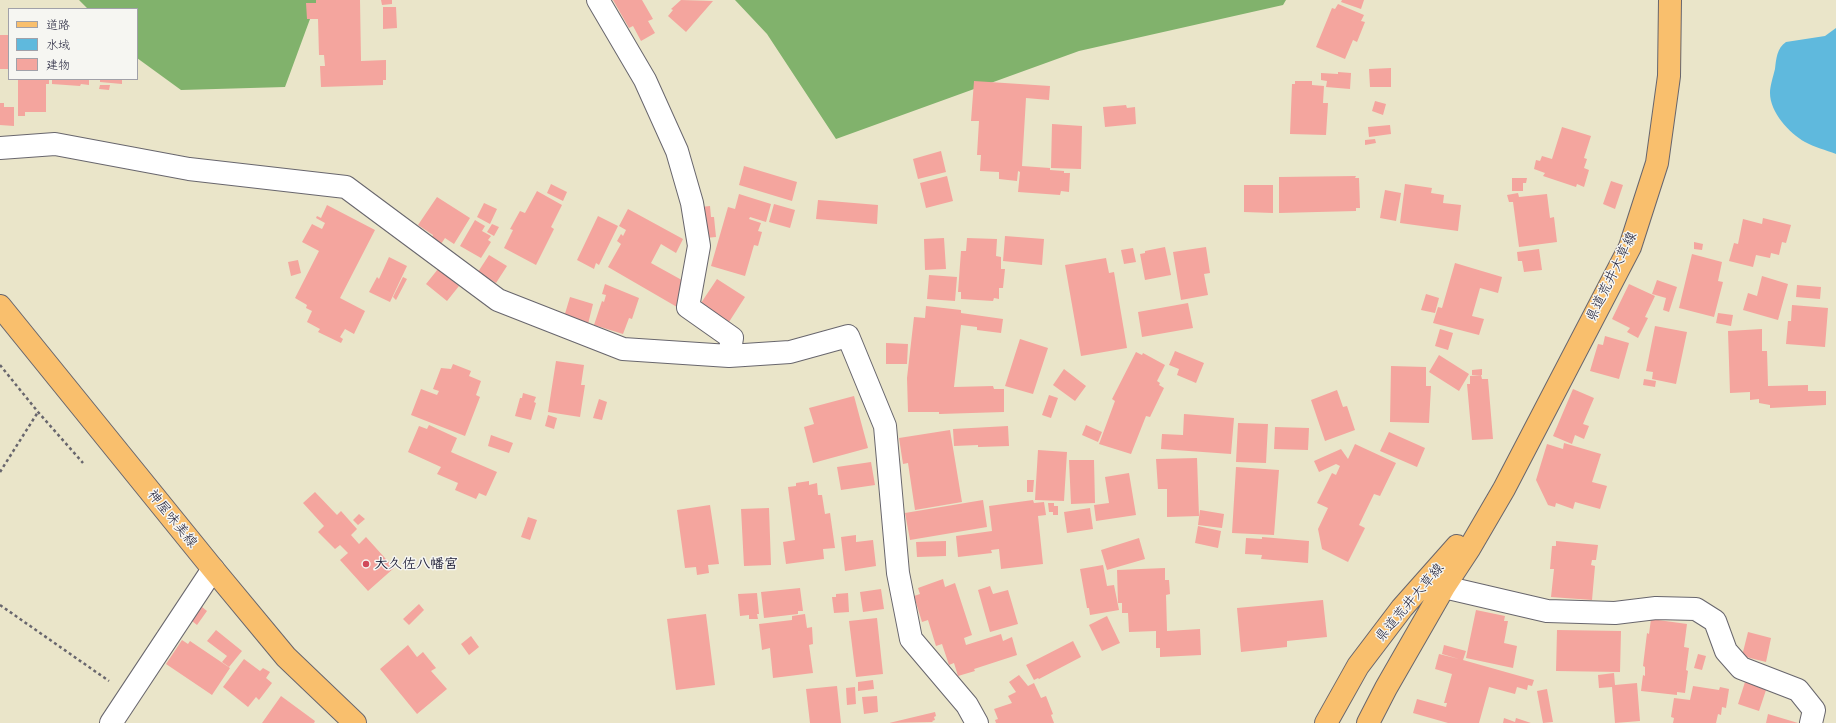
<!DOCTYPE html>
<html>
<head>
<meta charset="utf-8">
<style>
  body { margin:0 }
  #map { position:relative; width:1836px; height:723px; overflow:hidden; background:#eae5c9; font-family:Pangolin,"Klee One",sans-serif }
  canvas { display:block }
  .legend { position:absolute; left:8px; top:8px; width:130px; height:72px; box-sizing:border-box; background:#f6f6f2; border:1px solid #a1a1a9; margin:0; padding:5px 7px; list-style:none; font-size:12px; color:#22223b }
  .legend li { display:flex; align-items:center; gap:8px; height:20px }
  .legend b { width:20px; border:1px solid #a1a1a9 }
</style>
</head>
<body>
<div id="map">
<canvas width="1836" height="723"></canvas>
<ul class="legend">
<li><b style="height:5px;background:#f9bf6d"></b>道路</li>
<li><b style="height:11px;background:#5fb9dd"></b>水域</li>
<li><b style="height:11px;background:#f4a59e"></b>建物</li>
</ul>
</div>
<script>
const ctx = document.querySelector('canvas').getContext('2d');
ctx.lineJoin = 'round';
function fill(path, color) { ctx.fillStyle = color; ctx.fill(path, 'evenodd'); }
function stroke(path, color, width, dash) { ctx.strokeStyle = color; ctx.lineWidth = width; ctx.lineCap = dash ? 'butt' : 'round'; ctx.setLineDash(dash || []); ctx.stroke(path); }
function label(font, color, halo, rows, align = 'center') {
  ctx.font = font + ' Pangolin,"Klee One",sans-serif'; ctx.lineWidth = 3; ctx.setLineDash([]); ctx.textBaseline = 'middle'; ctx.strokeStyle = halo; ctx.fillStyle = color; for (const [text, x, y, turn = 0] of rows) {
    ctx.save(); ctx.translate(x, y); ctx.rotate((+turn || 0) * Math.PI / 180); ctx.textAlign = isNaN(turn) ? turn : align; if (halo) ctx.strokeText(text, 0, 0); ctx.fillText(text, 0, 0); ctx.restore();
  }
}
const forest = new Path2D(`
  M79,0H317L285,87L181,90L137,58V9H88Z
  M735,0H1286L1283,5L1079,51L836,139L767,34Z`);
const water = new Path2D(`
  M1836,28V154C1826,150 1814,147 1805,142C1789,133 1770,112 1770,93C1770,86 1773,77 1775,69C1776,59 1777,48 1786,42L1825,36Z`);
const building = new Path2D(`
  M316,0H360L361,61L386,60V80H383V85L321,87L320,66H325L324,55H319L318,19H307L306,3H316Z
  M381,0H392V4L382,5Z
  M613,0H642L653,19L648,21L655,33L641,41L633,26L629,28Z
  M681,0L713,1L686,32L668,16L673,10L671,9Z
  M1342,0H1364L1361,9L1341,2Z
  M1338,4L1364,15L1361,21L1365,22L1357,42L1353,40L1345,59L1316,47L1332,8L1335,9Z
  M383,7H396L397,28L383,29Z
  M0,35H9V69H0Z
  M1391,68V87H1370L1369,69Z
  M1338,72L1351,73L1350,89L1326,87L1327,81L1321,80V73L1338,74Z
  M18,79H49V84H46V112H25V116H18Z
  M52,79H89V85L81,84L80,86L52,84Z
  M100,79H122V84L100,82Z
  M974,81L1050,86L1049,100L1026,98L1022,166L1050,168V170L1064,171V173H1070L1069,192L1061,191L1060,195L1018,192L1020,172L1018,171L1017,181L999,179V172L980,171L981,155H977L979,121H971Z
  M1295,81H1312V85L1324,86L1323,103H1328L1326,135L1290,134L1292,84H1295Z
  M100,85H110L109,90L99,89Z
  M1375,101L1386,104L1383,115L1372,111Z
  M0,103H4V107H14V126L0,125Z
  M1126,105L1127,108L1135,107L1136,124L1105,127L1103,107Z
  M1052,124L1082,126L1081,169L1051,168Z
  M1390,125L1391,134L1369,137L1368,127Z
  M1562,127L1591,136L1584,158L1587,159L1584,168L1589,170L1584,187L1577,184L1576,187L1543,176L1545,173L1534,169L1536,160L1540,161L1542,156L1552,159Z
  M1375,139L1376,143L1365,145V140Z
  M941,151L946,172L918,179L913,159Z
  M744,166L797,182L792,201L739,185Z
  M947,176L953,201L926,208L920,183Z
  M1356,176L1355,178H1359L1360,208H1356V211L1279,213V177Z
  M1512,178H1527L1526,183H1523V191H1512Z
  M1611,181L1623,185L1615,209L1603,204Z
  M551,184L567,192L563,201L547,193Z
  M1405,184L1432,188L1431,193L1444,195L1443,203L1461,205L1458,231L1400,223Z
  M1244,185H1273V213L1244,212Z
  M1385,190L1401,193L1396,221L1380,218Z
  M537,191L562,205L551,227L554,229L536,265L504,248L513,230L510,229L520,211L525,213Z
  M1518,193L1519,197L1547,194L1550,218L1554,217L1557,242L1519,247L1513,202H1509L1507,195Z
  M739,194L771,204L766,222L750,217L749,219L761,223L758,231L762,232L758,246L754,245L745,276L711,266L728,207L735,209Z
  M437,197L470,218L454,244L445,238L441,244L432,238L433,235L418,225Z
  M818,200L878,205L877,224L816,219Z
  M484,203L497,209L490,224L477,217Z
  M774,204L795,210L790,228L769,222Z
  M327,205L375,230L340,298L365,311L354,334L345,329L340,337L343,339L341,343L318,332L320,329L307,322L312,311L306,308L307,305L295,298L319,251L302,242L312,224L322,229L325,223L316,218L317,216L321,218Z
  M710,206L711,217H714L716,237L705,238L701,207Z
  M628,209L683,239L676,253L661,244L651,263L689,284L677,307L608,267L621,244L617,241L621,234L623,236L626,230L619,226Z
  M598,216L618,226L599,265L596,263L594,269L577,260Z
  M1763,218L1791,225L1786,243L1782,242L1779,255L1771,253L1770,258L1756,255L1753,267L1729,261L1734,243L1738,244L1743,219L1762,224Z
  M475,220L485,226L482,231L491,236L488,240L491,242L481,258L460,246Z
  M492,224L499,227L494,236L487,232Z
  M1005,236L1044,239L1042,265L1003,261Z
  M944,238L946,269L925,270L924,239Z
  M967,238L997,239L996,256L1001,257V269H1005L1003,288H999V299L994,298L993,301L961,299V292H958L961,251H966Z
  M1694,242L1703,244L1702,250L1694,249Z
  M1165,247L1171,275L1145,280L1140,254L1145,253V251Z
  M1206,247L1210,273L1204,274L1208,295L1181,300L1173,252Z
  M1133,248L1136,262L1124,264L1121,250Z
  M1539,249L1542,270L1524,272L1522,261H1518L1517,252Z
  M1692,254L1722,262L1718,281L1723,282L1714,317L1679,308Z
  M489,255L507,266L496,283L478,272Z
  M389,257L407,266L390,302L369,292L377,277L379,279Z
  M1106,258L1109,273L1114,272L1127,348L1081,356L1065,265Z
  M298,260L301,273L291,276L288,262Z
  M1455,263L1502,277L1498,293L1480,288L1472,316L1484,319L1479,335L1433,323L1438,307L1442,308Z
  M438,269L459,286L447,301L426,284Z
  M929,275L957,277L955,301L927,299Z
  M1762,276L1788,284L1778,320L1743,310L1748,293L1757,296Z
  M403,277L407,279L396,300L393,297Z
  M717,279L745,297L729,322L701,303Z
  M1657,280L1677,287L1669,312L1663,310L1666,298L1652,294Z
  M605,284L639,298L632,319L629,318L623,334L594,325L602,301L604,302L606,295L602,294Z
  M1629,284L1655,296L1645,317L1648,318L1638,338L1627,332L1630,328L1612,319Z
  M1797,285L1821,287L1820,299L1796,297Z
  M1426,294L1439,298L1435,313L1421,310Z
  M570,297L593,304L588,324L564,317Z
  M1188,303L1193,328L1142,337L1138,312Z
  M1792,305L1828,308L1825,347L1786,344L1788,321H1791Z
  M926,306L961,310V313L1003,319L1001,333L977,330V327L961,325L954,387L993,386L994,389H1004V412L939,414V412H908L907,378L914,317L925,318Z
  M1718,313L1733,315L1731,326L1716,323Z
  M1655,326L1687,332L1676,384L1652,379L1653,372L1646,371Z
  M1440,329L1453,333L1448,350L1435,346Z
  M1762,329V351H1767L1768,386L1808,385V391H1826V405L1770,408V405L1759,403V399L1750,400V392L1730,393L1728,331Z
  M1605,336L1629,343L1619,379L1590,371L1598,344L1603,345Z
  M1020,339L1048,348L1033,394L1005,386Z
  M886,343L908,344L907,364H886Z
  M1175,351L1204,363L1196,383L1177,375L1179,369L1169,365Z
  M1136,352L1142,355L1143,353L1165,365L1157,381L1160,383L1159,385L1164,388L1150,417L1146,416L1131,454L1099,444L1115,401L1112,399Z
  M1439,355L1469,374L1459,391L1429,372Z
  M556,361L584,365L581,385H585L580,417L548,412Z
  M453,364L471,371L469,376L481,381L476,395L480,397L465,436L411,415L421,389L437,395L439,391L433,389L441,368L451,369Z
  M1391,366L1426,367V386H1431L1429,423L1390,422Z
  M1064,369L1086,386L1075,401L1053,385Z
  M1482,369V375H1472V370Z
  M1481,375L1482,379H1488L1493,439L1472,440L1467,384H1470V376Z
  M1644,379L1656,381L1655,387L1643,385Z
  M1573,389L1594,398L1583,424L1589,426L1584,439L1575,435L1572,444L1553,436Z
  M1337,390L1343,407L1347,406L1355,430L1325,441L1311,400Z
  M523,393L536,397L534,402L536,403L531,420L515,416L520,398H522Z
  M1049,395L1058,398L1051,418L1042,415Z
  M854,396L868,448L813,463L804,427L814,424L809,408Z
  M599,399L607,402L602,420L593,418Z
  M1184,414L1234,418L1231,454L1161,449L1162,434L1183,435Z
  M548,415L557,418L554,429L545,426Z
  M1238,423L1268,424L1266,463L1236,462Z
  M429,425L457,438L451,452L497,472L486,496L479,493L476,499L455,490L458,483L437,474L441,467L408,452L419,426L427,429Z
  M1086,425L1102,432L1098,442L1082,435Z
  M1008,426L1009,446L978,447V445L954,446L953,429Z
  M1275,427L1309,428L1308,450L1274,449Z
  M950,430L962,502L915,510L908,463L903,464L899,438Z
  M1389,432L1425,448L1417,467L1380,451Z
  M491,435L513,443L509,453L488,446Z
  M1564,443L1601,454L1592,482L1607,486L1600,509L1575,502L1573,509L1556,503L1555,507L1548,505L1536,480L1547,444L1563,449Z
  M1355,444L1396,463L1380,496L1374,494L1359,525L1365,528L1348,562L1322,549L1318,529L1328,508L1317,503L1332,473L1336,475L1340,466L1336,464L1319,472L1314,461L1341,449L1348,459Z
  M1038,450L1067,452L1064,501L1035,500Z
  M1197,458L1199,516L1167,517V489H1158L1156,459Z
  M1069,460H1094L1095,503L1071,504Z
  M871,462L875,485L841,490L837,467Z
  M1236,467L1279,470L1274,535L1232,533Z
  M1129,473L1136,515L1096,521L1094,505L1109,503L1105,477Z
  M1027,480H1034L1033,492H1027Z
  M809,481V485L817,483L818,495H822L825,514L830,513L835,548L823,549L824,559L786,564L783,542L795,540L788,487L796,486V483Z
  M315,492L337,515L341,511L357,529L351,535L359,544L366,537L394,568L368,591L340,560L348,553L340,545L335,549L318,532L324,526L303,503Z
  M983,500L987,527L910,540L905,513Z
  M1033,500L1034,503L1044,502L1046,515L1038,516L1043,564L1001,569L999,549L991,550L992,553L958,557L956,536L992,531L989,506Z
  M1048,503H1054V506H1058V515H1053V512H1049Z
  M710,505L719,564L708,565L709,573L697,575L696,567L685,568L677,510Z
  M769,508L771,565L744,566L741,509Z
  M1090,508L1093,529L1067,533L1064,512Z
  M1200,510L1224,514L1222,528L1198,525Z
  M359,514L365,519L358,525L353,520Z
  M528,517L537,520L530,540L521,537Z
  M1198,526L1221,531L1218,548L1195,543Z
  M856,535V542L873,540L876,566L845,571L841,537Z
  M1262,537L1309,541L1308,563L1261,559L1262,555L1245,554L1246,538L1262,539Z
  M1139,538L1145,559L1107,570L1101,550Z
  M946,541V556L917,557L916,542Z
  M1556,541L1598,545L1596,560H1592L1591,565L1595,566L1592,600L1551,597L1554,569H1550L1552,546H1556Z
  M1103,565L1107,586L1114,585L1119,610L1090,615L1089,608H1087L1080,569Z
  M1165,568V580H1169L1170,594L1166,595L1167,631L1200,629L1201,655L1160,657V648H1156V631L1129,632L1128,613H1122V603H1118L1117,570Z
  M943,579L945,587L955,583L972,635L964,638L966,645L1001,634L1003,641L1012,637L1017,655L974,669L975,671L958,676L954,663L949,665L942,644L936,646L928,620L922,622L914,596L920,594L918,588Z
  M990,586L993,594L1008,590L1018,624L990,632L978,590Z
  M800,588L803,611H798V614L764,618L761,592Z
  M881,589L884,609L863,612L860,592Z
  M757,593L759,614H757L758,619H749V615L740,616L738,594Z
  M848,593L849,612L834,613L832,597H836V594Z
  M1323,600L1327,637L1287,641V647L1241,652L1237,608Z
  M419,604L424,610L409,625L403,619Z
  M202,607L207,611L197,625L192,621Z
  M1476,610L1505,616L1504,621H1508L1504,643L1517,646L1513,668L1466,658Z
  M706,614L715,685L676,690L667,619Z
  M805,614L807,628L812,627L813,644L809,645L813,673L773,678L770,648L762,650L759,624L792,620V616Z
  M1107,616L1120,643L1102,651L1089,625Z
  M877,618L883,674L856,677L849,621Z
  M1651,619L1687,624L1684,647L1689,648L1686,670L1688,671L1685,693L1677,692V695L1641,691L1643,675L1645,676V667L1643,666L1647,633L1649,634Z
  M216,630L242,651L229,667L222,662L227,656L207,641Z
  M1557,630L1621,631L1620,672L1556,671Z
  M1748,632L1771,638L1766,662L1742,656Z
  M471,636L479,647L469,655L461,644Z
  M182,640L188,644L190,641L230,668L212,695L166,664Z
  M1073,641L1081,657L1039,679L1038,678L1034,680L1026,665Z
  M408,645L417,657L423,652L436,668L431,671L447,689L417,714L380,669Z
  M1444,645L1466,651L1463,660L1534,680L1532,686L1528,685L1527,690L1517,687L1515,694L1489,687L1479,723H1448L1413,713L1417,699L1446,707L1447,703H1444L1452,674L1435,669L1439,654L1459,659L1442,654Z
  M1698,654L1706,656L1702,670L1694,668Z
  M244,659L260,671L263,668L270,672L266,678L272,683L259,700L256,697L248,707L223,687Z
  M1614,673L1615,685L1637,683L1640,721L1615,723L1612,687L1599,688L1598,675Z
  M1019,675L1028,686L1034,683L1041,698L1046,696L1053,714L1051,715L1054,723H996L995,720L998,719L994,709L1012,703L1008,696L1016,692L1009,682Z
  M873,680L874,689L858,691V682Z
  M1745,682L1766,690L1759,711L1738,704Z
  M837,686L841,723H810L806,689Z
  M1693,686L1719,690L1720,687L1729,689L1726,708L1722,707L1721,715L1718,714L1716,723H1673L1674,718L1671,717L1674,698L1690,700Z
  M855,687L856,704L847,705L846,688Z
  M1547,689L1553,722L1543,723L1537,691Z
  M281,696L315,721L314,723H262Z
  M877,696L878,712L864,714L862,697Z
  M935,712L936,716L934,717L935,720L932,721L933,722L889,723Z
  M1768,714L1798,723H1766Z
  M1504,718L1515,722L1516,718L1531,723H1503Z`);
const path = new Path2D(`
  M0,365L38,412L83,463
  M0,472L38,412
  M0,605L109,681`);
const minor = new Path2D(`
  M598,0L645,80L677,151L692,203L699,246L688,307L732,338L729,356
  M0,148L55,144L189,169L346,187L498,300L623,349L729,356L790,352L848,336L885,426L898,573L911,639L967,705L977,723
  M1444,587L1547,611L1615,613L1656,608L1696,609L1715,621L1726,651L1741,668L1798,690L1814,710L1811,723
  M111,723L213,569`);
const major = new Path2D(`
  M0,306L213,569L286,657L355,723
  M1326,723L1358,666L1402,608L1457,546
  M1368,723L1386,688L1444,587L1469,549L1504,489L1630,247L1657,163L1669,76L1670,0`);
const markers = [
  [366,564,4,"#d1495b"]
];
const streetNames = [
  ["県道荒井大草線",1612,277,-64],
  ["神屋味美線",172,519,51],
  ["県道荒井大草線",1410,603,-50]
];
const poiNames = [
  ["大久佐八幡宮",374,564]
];
fill(forest, '#81b26c');
fill(water, '#5fb9dd');
fill(building, '#f4a59e');
stroke(minor, '#68666d', 24);
stroke(major, '#68666d', 24);
stroke(path, '#68666d', 2.5, [3, 3]);
stroke(minor, '#fff', 22);
stroke(major, '#f9bf6d', 22);
for (const [x, y, r, color] of markers) { const dot = new Path2D(); dot.arc(x, y, r, 0, 2 * Math.PI); ctx.fillStyle = color; ctx.fill(dot); stroke(dot, '#f6f6f2', 1.5); }
label('14px', '#22223b', '#f6f6f2', streetNames);
label('bold 14px', '#22223b', '#f6f6f2', poiNames, 'left');
</script>
</body>
</html>
